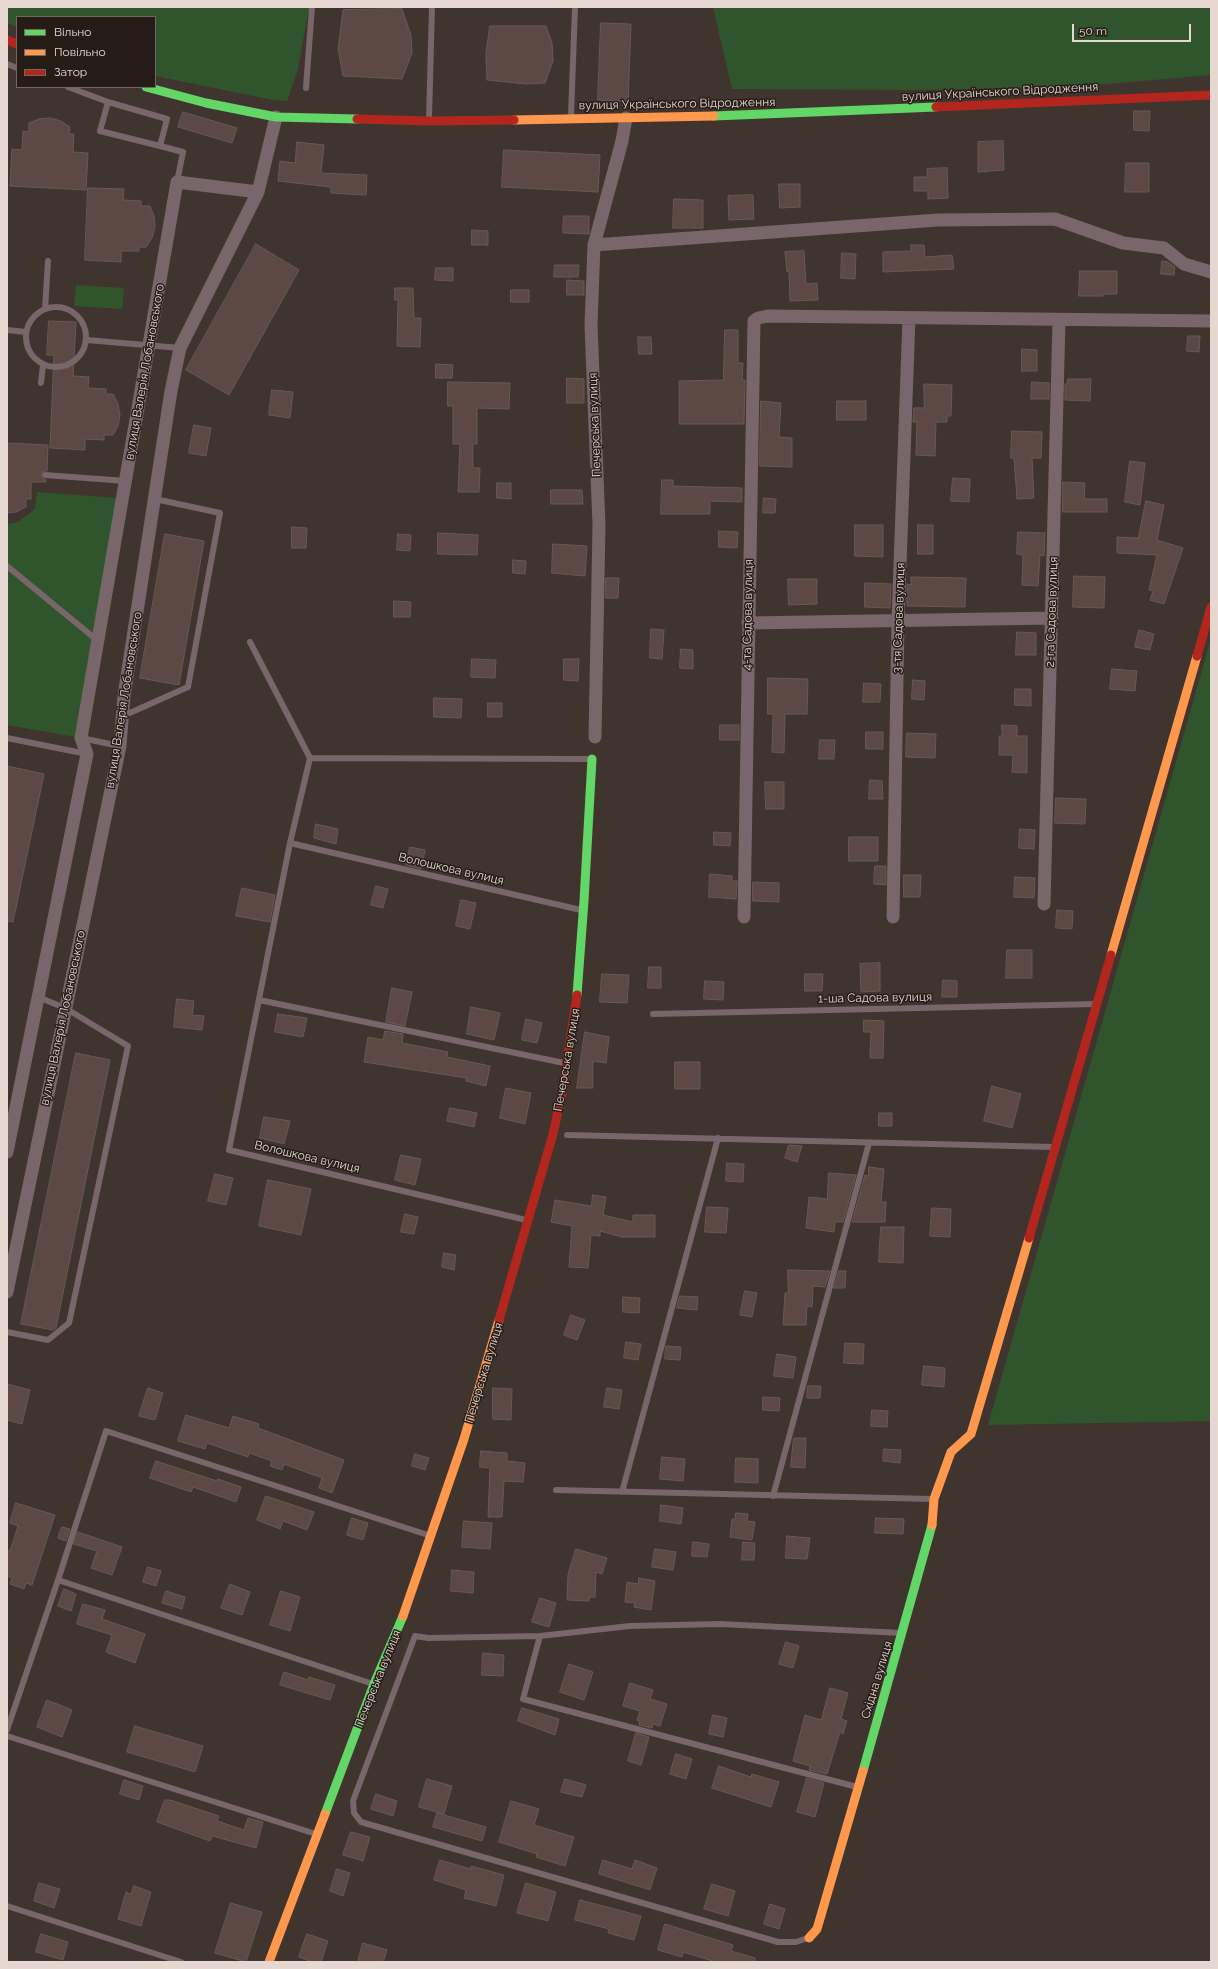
<!DOCTYPE html>
<html>
<head>
<meta charset="utf-8">
<style>
  body { margin:0 }
  #map { position:relative; width:1218px; height:1969px; overflow:hidden; background:#40342e; font-family:Raleway,sans-serif }
  canvas { display:block }
  .frame { position:absolute; inset:0; border:8px solid #e6d7d1; pointer-events:none }
  .legend { position:absolute; left:16px; top:16px; width:140px; height:72px; box-sizing:border-box; background:#261c17; border:1px solid #736761; margin:0; padding:5px 7px; list-style:none; font-size:12px; color:#e6d7d1 }
  .legend li { display:flex; align-items:center; gap:8px; height:20px }
  .legend b { width:20px; border:1px solid #736761 }
  .scale { position:absolute; left:1072px; top:24px; width:119px; height:18px; box-sizing:border-box; border:2px solid #e6d7d1; border-top:0; padding-left:5px; font-size:12px; line-height:14px; white-space:nowrap; color:#e6d7d1; -webkit-text-stroke:3px #261c17; paint-order:stroke }
</style>
</head>
<body>
<div id="map">
<canvas width="1218" height="1969"></canvas>
<div class="frame"></div>
<ul class="legend">
<li><b style="height:5px;background:#63d668"></b>Вільно</li>
<li><b style="height:5px;background:#ff974d"></b>Повільно</li>
<li><b style="height:5px;background:#b3261e"></b>Затор</li>
</ul>
<div class="scale">50 m</div>
</div>
<script>
const ctx = document.querySelector('canvas').getContext('2d');
ctx.lineJoin = 'round';
function fill(path, color) { ctx.fillStyle = color; ctx.fill(path, 'evenodd'); }
function stroke(path, color, width, dash) { ctx.strokeStyle = color; ctx.lineWidth = width; ctx.lineCap = dash ? 'butt' : 'round'; ctx.setLineDash(dash || []); ctx.stroke(path); }
function label(font, color, halo, rows, align = 'center') {
  ctx.font = font + ' Raleway,sans-serif'; ctx.lineWidth = 3; ctx.setLineDash([]); ctx.textBaseline = 'middle'; ctx.strokeStyle = halo; ctx.fillStyle = color; for (const [text, x, y, turn = 0] of rows) {
    ctx.save(); ctx.translate(x, y); ctx.rotate((+turn || 0) * Math.PI / 180); ctx.textAlign = isNaN(turn) ? turn : align; if (halo) ctx.strokeText(text, 0, 0); ctx.fillText(text, 0, 0); ctx.restore();
  }
}
const green = new Path2D(`
  M7,7H309L298,69L287,101L273,100L155,76V17H17V27L7,23Z
  M713,7H1211V75L1083,86L922,90L732,89Z
  M76,285L124,288L122,309L74,306Z
  M37,492L117,498L75,737L7,725V524L18,522L35,509Z
  M1211,638V1421L988,1425Z`);
const building = new Path2D(`
  M402,9L411,35L412,53L402,79L343,76L338,49L343,10Z
  M601,23L631,24L628,102L598,100Z
  M490,26H546L552,43L553,61L545,83L526,84L487,80L486,54Z
  M1134,111H1150L1149,131L1134,130Z
  M183,112L237,128L232,143L178,127Z
  M50,118L61,121L70,127L69,134H74L73,152L88,153L86,190L10,186L12,149L22,150L23,131L29,132V123L39,119Z
  M1003,141L1004,170L978,172V142Z
  M297,142L324,145L321,173L367,175L366,195L331,193V187L278,181L280,161L295,163Z
  M504,150L600,155L598,192L502,187Z
  M1126,163H1149V192H1125Z
  M947,168L948,198L928,199V191H914V177H927V169Z
  M779,184H800V207L780,208Z
  M88,188L124,189L123,200L141,201V206H150L154,216L155,227L152,238L146,247H139V251H121V262L85,260Z
  M753,195L754,219L729,220L728,196Z
  M674,199L703,200V228H673Z
  M564,216H589V234L563,233Z
  M472,230L488,231V245H472Z
  M256,244L299,270L229,395L186,370Z
  M911,245H924L925,257L952,255L954,269L883,272V252L911,251Z
  M804,251L806,284L817,283L818,300L790,301L789,271L787,272L785,252Z
  M842,253L856,254L855,279L841,278Z
  M1162,261L1168,262L1175,267L1174,275L1161,274Z
  M555,265H579L578,277H554Z
  M436,268H453V281L435,280Z
  M1080,271H1117V294H1103V296H1079Z
  M567,280L584,281V295H567Z
  M395,288H413L414,318H421L420,347L397,346L398,300H395Z
  M511,290H529V302H511Z
  M49,321L76,322L73,376L89,377L88,388L106,389V394H113L118,404L120,415L118,426L113,435H104V440L85,439V450L50,448L54,355H47Z
  M725,330H738V363H743L742,380H745L744,424H679V381L723,380Z
  M1188,336H1200L1199,352L1187,351Z
  M638,337H651L652,354H639Z
  M1022,349L1037,350V371H1022Z
  M436,364L453,365L452,378H436Z
  M567,378L584,379V403H567Z
  M1068,379H1091L1090,401L1065,400V384H1067Z
  M448,382L510,383L509,409L477,408V444H473V468H480L479,492H458L460,444H453V406H448Z
  M1032,382L1049,383V399H1031Z
  M924,384L952,385L951,416H947V422H936L935,456L916,455L917,422H913L914,408H924Z
  M272,390L293,392L290,418L269,415Z
  M761,401L781,403L779,437L792,438V467L760,466Z
  M837,401H866V420H837Z
  M194,425L211,428L206,456L189,453Z
  M1012,431L1042,432L1041,458H1032L1034,498L1017,499L1014,458H1011Z
  M7,443L48,445L47,471H43L41,475L42,478L46,480V482H31V499H26V507L16,512L7,513Z
  M1130,461L1145,463L1140,505L1125,502Z
  M953,478L970,479L969,502L951,501Z
  M662,480H673V486L742,488V502L710,501V514H661Z
  M1063,482L1085,483L1084,499H1107V512H1063Z
  M497,483H511V499L497,498Z
  M551,490H582L583,504H551Z
  M764,498L776,499L775,513H763Z
  M1146,501L1164,505L1157,540L1183,548L1164,604L1150,600L1153,591L1149,590L1157,555L1117,553V537L1138,538Z
  M855,525H883V557L855,556Z
  M918,525H933V554H918Z
  M292,527L307,528L306,548H292Z
  M719,531L738,532L737,548L719,547Z
  M1018,532L1045,533L1044,556L1040,555L1038,586L1022,585L1023,555L1017,554Z
  M438,533L478,535L477,555L438,554Z
  M165,534L204,541L179,685L140,678Z
  M398,534L411,535L410,551L397,550Z
  M553,544L587,546L585,576L552,573Z
  M513,560L526,561L525,574L513,573Z
  M1074,576L1105,577L1104,608L1073,607Z
  M911,577L966,578L965,607L907,606V584L911,585Z
  M606,578H619L618,598H606Z
  M788,579H817V604L789,605Z
  M865,583L891,584L890,608L865,607Z
  M394,601L411,602L410,617H394Z
  M651,629L664,630L662,659L650,658Z
  M1139,630L1154,634L1150,650L1135,647Z
  M1017,632L1036,633V655H1016Z
  M681,649L693,650V669L680,668Z
  M472,659L496,660L495,678L471,677Z
  M564,659H579L578,681L564,680Z
  M1112,669L1137,671L1135,691L1110,689Z
  M768,678L808,679L807,714H785L784,753L772,752L773,714H768Z
  M913,680L925,681L924,700L912,699Z
  M864,683L881,684L880,702H863Z
  M1015,689H1031V706L1015,705Z
  M434,698L462,699L461,718L434,717Z
  M488,703H502V717H488Z
  M720,725H739V740H720Z
  M1002,725L1017,726V736H1027V773L1012,772L1013,755H999V736H1002Z
  M866,732H883V749H866Z
  M907,733L936,734L935,758L906,757Z
  M820,740H835L834,759H819Z
  M7,766L44,774L13,922L7,921Z
  M870,780L882,781L883,799H869Z
  M765,782H784V809H766Z
  M1056,798L1086,799L1085,824L1055,823Z
  M316,824L338,829L336,844L314,838Z
  M1020,829L1035,830L1034,849L1019,848Z
  M714,832L731,833L730,846L714,845Z
  M849,837H878V861H849Z
  M410,847L425,850L421,869L406,865Z
  M875,866H886V885L874,884Z
  M710,874L732,876V881H737L736,899L709,897Z
  M904,875H921L920,897H904Z
  M1015,877L1035,878L1034,898L1014,897Z
  M753,882L779,883V902L753,901Z
  M376,886L388,889L383,908L371,905Z
  M242,888L275,895L270,922L236,916Z
  M461,900L476,903L470,929L456,926Z
  M1057,910L1073,911L1072,929L1056,928Z
  M1007,950H1032V978H1006Z
  M880,963V991L861,992L860,964Z
  M649,967H661V988H648Z
  M602,974L629,975L627,1003L600,1002Z
  M805,974H823L822,991H805Z
  M943,980L957,981V997H942Z
  M705,981L724,982L723,1000L704,999Z
  M392,988L412,992L405,1026L386,1022Z
  M177,999L194,1001L192,1015L204,1016L202,1030L174,1027Z
  M471,1007L500,1013L494,1040L467,1034Z
  M278,1014L307,1018L303,1037L275,1032Z
  M526,1019L542,1023L537,1043L522,1040Z
  M864,1020L884,1021L883,1058H870L871,1032H864Z
  M385,1031L403,1034L402,1043L448,1052L447,1057L490,1066L486,1086L466,1081V1078L364,1062L368,1037L383,1040Z
  M585,1032L609,1037L606,1063L593,1061V1088H577Z
  M76,1053L110,1060L56,1328L53,1330L21,1324Z
  M675,1062H700V1089H675Z
  M992,1086L1021,1094L1012,1128L984,1121Z
  M506,1088L531,1093L525,1124L500,1118Z
  M450,1108L477,1113L474,1127L447,1121Z
  M879,1113H892V1126H879Z
  M264,1117L290,1121L284,1144L260,1138Z
  M789,1145L802,1146L797,1162L785,1158Z
  M401,1155L421,1159L415,1185L395,1180Z
  M727,1163L744,1164L743,1182L726,1181Z
  M869,1167L884,1169L881,1202H886L885,1222H852L865,1175L868,1176Z
  M829,1173L856,1175L843,1222H835L834,1232L806,1228L809,1197L827,1199Z
  M215,1174L233,1178L226,1205L208,1201Z
  M268,1180L311,1189L301,1235L259,1226Z
  M593,1195L606,1197L603,1215L633,1222V1215H655V1237H622L600,1231V1236L591,1235L588,1268L569,1267L572,1226L551,1222L555,1200L591,1206Z
  M707,1207L728,1208L726,1233L705,1232Z
  M932,1208L951,1209L950,1237L930,1236Z
  M405,1214L418,1217L414,1234L401,1232Z
  M881,1227H904L903,1263L879,1262Z
  M444,1253L456,1255L454,1270L442,1267Z
  M788,1270L830,1271L825,1287L813,1286L812,1307L807,1306L806,1325H783L785,1293H788Z
  M839,1271H846L845,1288H834Z
  M745,1291L757,1293L752,1317L740,1315Z
  M680,1296L698,1297L697,1310L677,1308Z
  M623,1297L640,1298L639,1313L623,1312Z
  M571,1315L585,1320L577,1340L564,1335Z
  M626,1342L641,1344L638,1360L624,1358Z
  M845,1343L864,1344L863,1364L844,1363Z
  M666,1346L681,1347L680,1360L665,1359Z
  M777,1354L796,1357L793,1378L774,1376Z
  M924,1366L945,1368L944,1387L922,1385Z
  M7,1384L30,1390L22,1424L7,1420Z
  M808,1386H821L820,1398H807Z
  M148,1388L163,1393L155,1420L139,1416Z
  M493,1388L512,1389L511,1420L493,1419Z
  M607,1388L622,1390L619,1409L604,1407Z
  M763,1397L780,1398L779,1411L763,1410Z
  M872,1410L888,1411L887,1427L871,1426Z
  M186,1415L229,1428L233,1416L259,1424L258,1428L344,1460L332,1493L319,1488L322,1478L284,1464L282,1470L270,1466L272,1461L249,1453L248,1457L207,1443L205,1449L178,1441Z
  M794,1438H806L805,1468L791,1467Z
  M884,1449L901,1450L900,1463L883,1461Z
  M481,1451L507,1453V1461L525,1463L523,1482L504,1481L502,1517H488L490,1468L480,1467Z
  M415,1454L429,1458L425,1470L412,1466Z
  M662,1457L685,1459L683,1481L660,1479Z
  M736,1458L758,1459V1483L735,1482Z
  M156,1461L217,1481L218,1479L241,1487L236,1502L193,1487L191,1492L150,1478Z
  M266,1496L314,1512L307,1530L283,1521L280,1529L257,1520Z
  M16,1503L55,1515L32,1585L26,1583L24,1589L10,1584L12,1578L7,1576V1550L10,1551L18,1526L10,1523Z
  M661,1505L683,1508L681,1524L660,1521Z
  M736,1513L748,1514L747,1521L755,1522L752,1540L730,1537L732,1519H735Z
  M352,1518L368,1523L363,1540L347,1535Z
  M876,1518L904,1519L903,1534L875,1533Z
  M464,1521L492,1523L490,1549L462,1547Z
  M62,1527L70,1529L66,1541L58,1538Z
  M78,1532L122,1547L112,1575L91,1568L97,1551L74,1544Z
  M787,1536L810,1538L807,1559L786,1558Z
  M693,1542L709,1544L707,1557L692,1556Z
  M743,1542L755,1543L754,1560H742Z
  M576,1549L607,1558L602,1574L596,1572L595,1597H589V1601L567,1600L568,1575Z
  M655,1549L676,1552L673,1570L652,1567Z
  M148,1567L161,1571L156,1586L143,1582Z
  M452,1570L474,1572L473,1593L451,1591Z
  M639,1578L655,1581L651,1610L634,1607L635,1603L625,1602L627,1582L638,1584Z
  M230,1584L250,1592L242,1615L221,1608Z
  M64,1589L76,1594L71,1611L58,1606Z
  M166,1591L185,1597L182,1609L162,1603Z
  M281,1591L300,1597L290,1631L270,1625Z
  M540,1598L556,1603L549,1627L532,1622Z
  M83,1604L105,1610L102,1619L145,1634L135,1663L106,1652L112,1635L77,1624Z
  M786,1642L799,1646L793,1668L779,1664Z
  M483,1653L504,1655L503,1676L482,1675Z
  M569,1664L593,1672L584,1700L560,1692Z
  M284,1672L308,1680L309,1677L335,1685L330,1700L280,1685Z
  M630,1683L653,1690L650,1699L667,1704L660,1726L653,1724L652,1728L639,1725L640,1721L637,1720L640,1711L623,1706Z
  M830,1688L848,1693L841,1719L847,1721L843,1734L840,1732L827,1774L809,1770L810,1766L793,1761L805,1715L821,1720Z
  M47,1700L72,1710L62,1737L37,1727Z
  M522,1708L559,1719L555,1735L518,1721Z
  M713,1715L727,1718L723,1737L709,1734Z
  M135,1726L203,1746L195,1772L127,1752Z
  M636,1733L649,1737L641,1765L628,1761Z
  M676,1754L692,1759L686,1779L670,1774Z
  M719,1766L751,1777L752,1774L779,1782L771,1807L712,1788Z
  M807,1778L824,1783L815,1817L797,1812Z
  M427,1779L452,1786L444,1814L419,1807Z
  M565,1779L586,1785L582,1797L561,1792Z
  M124,1780L143,1786L139,1800L120,1794Z
  M376,1794L397,1801L393,1816L371,1809Z
  M165,1800H170L219,1816L217,1821L244,1830L248,1818L263,1822L256,1848L212,1836L210,1841L157,1822Z
  M511,1801L539,1809L534,1825L574,1837L565,1866L536,1857L537,1854L499,1842Z
  M437,1813L486,1827L482,1841L433,1827Z
  M351,1832L370,1837L363,1861L343,1855Z
  M440,1860L471,1869V1866L504,1875L496,1906L464,1898L466,1890L434,1880Z
  M603,1860L632,1869L635,1860L657,1868L650,1890L599,1874Z
  M337,1869L350,1873L343,1896L330,1891Z
  M39,1883L60,1889L54,1908L34,1901Z
  M526,1883L556,1892L548,1921L517,1913Z
  M712,1884L735,1891L728,1916L704,1909Z
  M134,1886L151,1892L141,1926L118,1919L126,1892L131,1894Z
  M580,1900L641,1916L634,1940L608,1933L609,1929L575,1920Z
  M231,1903L262,1912L246,1962L215,1953Z
  M770,1904L785,1909L779,1929L764,1924Z
  M665,1924L733,1945L731,1951L755,1958V1962H716L683,1952L682,1957L658,1950Z
  M41,1934L68,1942L63,1960L36,1952Z
  M307,1934L328,1941L321,1962H312L299,1957Z
  M363,1943L387,1950L383,1962H358Z`);
const lane = new Path2D(`
  M7,64L17,68
  M68,87L108,102L167,119L160,146L183,152L177,182
  M306,88L312,7
  M108,102L100,131L160,146
  M571,116L575,7
  M429,119L432,7
  M26 337a30 30 0 1 1 60 0a30 30 0 1 1-60 0Z
  M45,309L48,261
  M7,330L26,332
  M87,340L180,348
  M41,383L43,365
  M45,475L126,481
  M7,566L98,641
  M250,642L310,758L290,843L229,1150L526,1220
  M123,716L188,687L220,513L155,499
  M7,738L87,754
  M81,738L120,746
  M310,758L590,759
  M290,843L581,910
  M259,1000L564,1063
  M653,1014L1096,1004
  M567,1135L1054,1147
  M7,1332L48,1340L69,1323L128,1046L65,1008L38,997
  M556,1490L932,1499
  M622,1492L718,1138
  M773,1496L869,1143
  M540,1636L523,1699L857,1787
  M373,1684L58,1580L106,1431L428,1535
  M7,1730L58,1580
  M7,1736L316,1834
  M7,1906L181,1962
  M808,1938L796,1942H778L361,1822L354,1813L353,1801L415,1636L428,1638L540,1636L630,1626L720,1624L902,1633`);
const street = new Path2D(`
  M594,245L938,220L1055,219L1123,243L1164,248L1184,264L1211,272
  M748,623L1052,618
  M595,737L599,525L591,325L594,245L622,141L626,118
  M1044,904L1059,320
  M744,917L754,321L758,318L768,316L1211,321
  M893,917L898,620L909,318
  M7,1152L87,754L81,738L177,182L258,192
  M7,1292L120,746L124,696L171,391L180,348L258,192L276,117`);
const fast = new Path2D(`
  M146,87L206,103L276,117L357,119
  M714,116L936,107
  M577,995L584,901L592,759
  M863,1771L932,1525
  M325,1814L374,1684L403,1616`);
const slow = new Path2D(`
  M514,120L714,116
  M1111,955L1197,656
  M932,1525L934,1499L951,1452L971,1434L1029,1238
  M403,1616L464,1439L499,1320
  M809,1938L817,1929L863,1771
  M269,1962L325,1814`);
const jam = new Path2D(`
  M7,40L17,44
  M936,107L1211,95
  M357,119L429,121L514,120
  M1197,656L1211,607
  M1029,1238L1111,955
  M499,1320L553,1134L563,1088L577,995`);
const streetNames = [
  ["вулиця Українського Відродження",1000,92,-3],
  ["вулиця Українського Відродження",677,104,-1],
  ["вулиця Валерія Лобановського",145,372,-80],
  ["Печерська вулиця",595,425,-92],
  ["2-га Садова вулиця",1052,612,-88],
  ["4-та Садова вулиця",748,615,-89],
  ["3-тя Садова вулиця",899,618,-88],
  ["вулиця Валерія Лобановського",124,700,-81],
  ["Волошкова вулиця",451,869,13],
  ["1-ша Садова вулиця",875,998,-1],
  ["вулиця Валерія Лобановського",63,1018,-78],
  ["Печерська вулиця",567,1060,-80],
  ["Волошкова вулиця",307,1157,13],
  ["Печерська вулиця",484,1373,-73],
  ["Печерська вулиця",378,1679,-68],
  ["Східна вулиця",877,1680,-73]
];
fill(green, '#30552c');
fill(building, '#5d4943');
stroke(building, '#655a56', 1);
stroke(lane, '#78666a', 6);
stroke(street, '#78666a', 13);
stroke(fast, '#63d668', 9);
stroke(slow, '#ff974d', 9);
stroke(jam, '#b3261e', 9);
label('12px', '#e6d7d1', '#261c17', streetNames);
</script>
</body>
</html>
